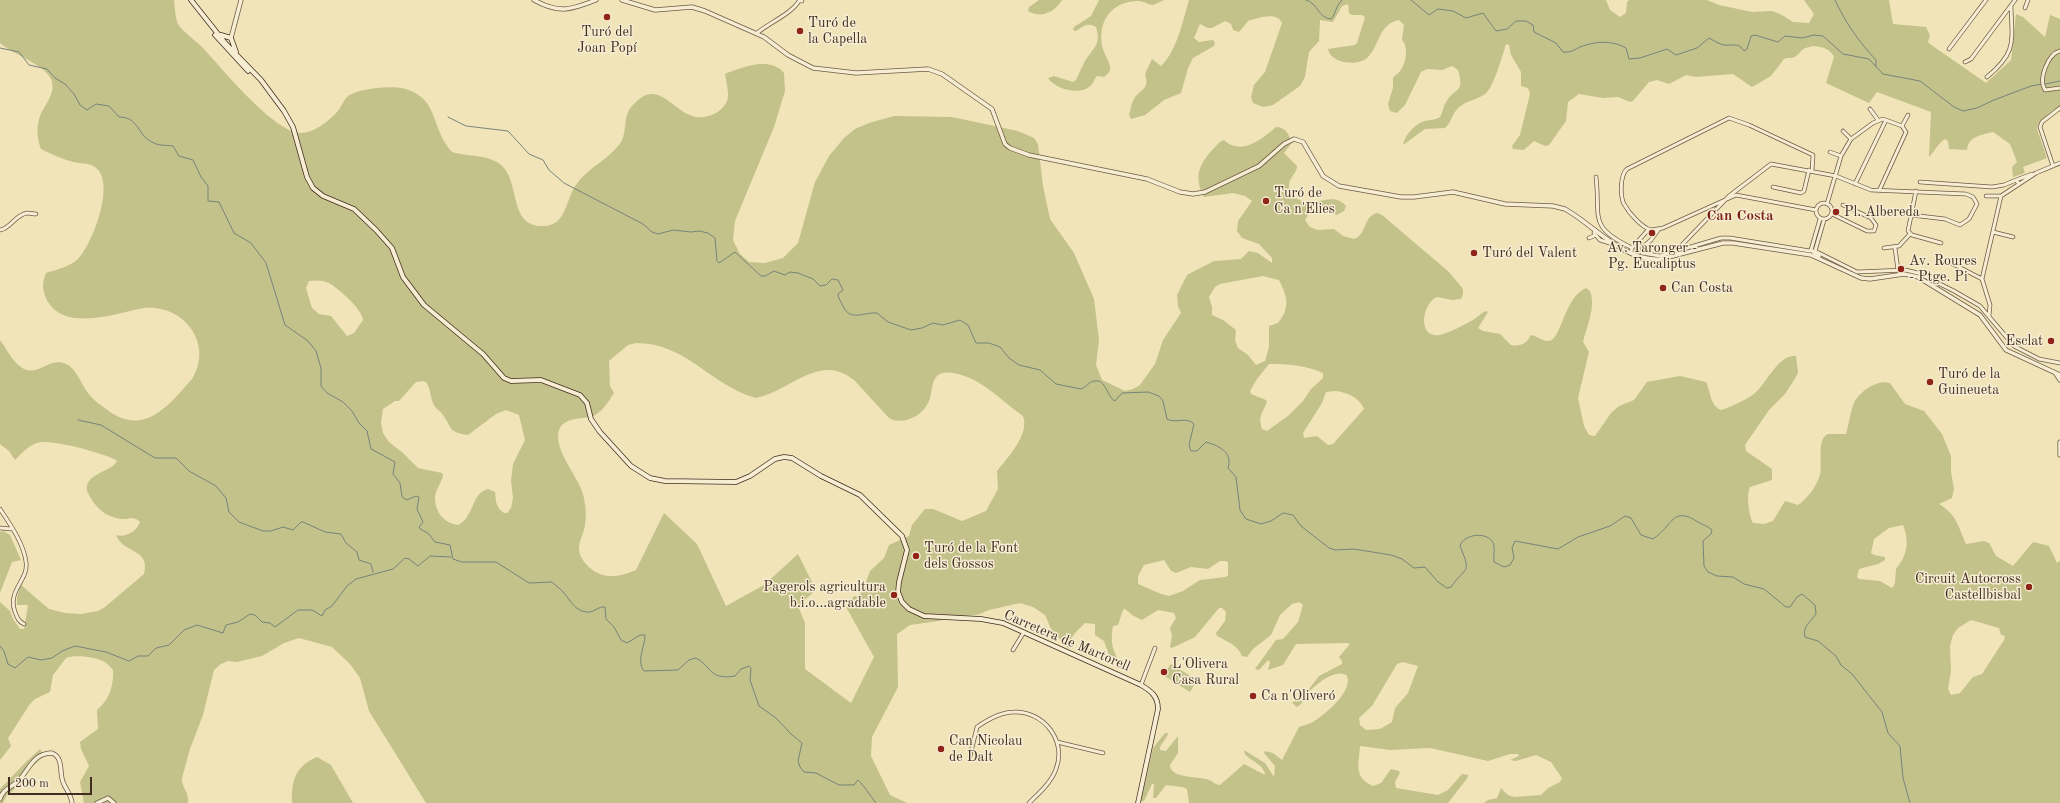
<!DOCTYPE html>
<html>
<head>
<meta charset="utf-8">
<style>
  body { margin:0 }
  #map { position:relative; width:2060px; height:803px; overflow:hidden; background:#f1e4b9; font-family:"Old Standard TT",serif }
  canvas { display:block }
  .scale { position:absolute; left:8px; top:777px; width:84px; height:18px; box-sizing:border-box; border:2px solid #422c22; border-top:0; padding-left:5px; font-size:12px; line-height:14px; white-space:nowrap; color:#422c22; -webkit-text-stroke:3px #f6edd2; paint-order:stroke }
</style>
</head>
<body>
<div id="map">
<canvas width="2060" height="803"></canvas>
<div class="scale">200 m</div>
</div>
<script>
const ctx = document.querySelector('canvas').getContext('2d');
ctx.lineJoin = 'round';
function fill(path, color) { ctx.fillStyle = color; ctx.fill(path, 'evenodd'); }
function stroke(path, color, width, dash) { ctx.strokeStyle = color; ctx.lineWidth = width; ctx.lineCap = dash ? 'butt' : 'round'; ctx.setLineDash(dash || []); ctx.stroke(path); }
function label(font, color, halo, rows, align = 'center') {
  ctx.font = font + ' "Old Standard TT",serif'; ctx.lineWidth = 3; ctx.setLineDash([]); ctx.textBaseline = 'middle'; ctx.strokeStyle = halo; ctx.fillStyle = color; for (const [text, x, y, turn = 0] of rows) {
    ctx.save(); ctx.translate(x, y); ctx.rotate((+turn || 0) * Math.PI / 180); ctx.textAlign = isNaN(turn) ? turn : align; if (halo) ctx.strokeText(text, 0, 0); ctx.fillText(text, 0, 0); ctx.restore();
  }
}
const green = new Path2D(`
  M0,0H174C175,7 175,17 178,24C181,30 196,41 202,47C221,67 274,133 301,133C314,133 329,121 337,112C341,108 343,101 347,97C357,88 394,85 406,89C440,100 430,128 452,152C467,157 488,154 501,165C521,182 508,227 543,226C567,226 565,200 576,185C588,167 609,160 621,142C628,130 622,116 633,105C657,78 670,108 692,116C706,121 728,111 728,95C728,88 726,80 725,74C742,67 770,56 784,73L785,91L774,127L735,221L733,240L740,254L749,262L765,263L783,258L798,243L815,182L829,156L844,138L855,129L869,123L894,116L952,117L1018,131L1034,138L1038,144L1043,186L1050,219L1074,253L1094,299L1099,340L1096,365L1102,380L1125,391L1133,389L1140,385L1155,364L1163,340L1181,313L1178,306L1177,295L1187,275L1214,261L1241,259L1249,251L1258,253L1272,263V258L1259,244L1242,238L1237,231L1238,221L1252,201L1245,196L1233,193L1204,197C1191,172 1203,159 1221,141L1224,140C1241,156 1261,140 1276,127C1286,127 1290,135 1291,144L1284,153L1297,166C1297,173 1289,178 1289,185C1289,189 1290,191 1292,194C1308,214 1331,188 1346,206L1344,211L1337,215L1323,211L1309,213L1305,220L1310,227L1318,230L1334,229L1343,236L1354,239C1367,235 1363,216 1377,213L1382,215L1449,272L1463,289V294L1461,299L1452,300L1437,297C1422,303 1417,338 1439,335C1448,334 1465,324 1473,320C1478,317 1481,313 1486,311L1488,312L1478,328L1483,331L1500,334L1511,345C1521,347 1527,343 1531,335C1537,336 1542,341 1548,341C1562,341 1563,298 1586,288L1590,291C1596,307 1587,326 1583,342L1589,352L1578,398L1584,426L1589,435L1595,436L1611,413L1619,406L1634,400L1647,382L1680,376L1706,382C1711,392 1710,406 1721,410C1729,408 1748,399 1755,393C1767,383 1778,354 1796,356L1798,373L1794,380L1785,394L1769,410L1745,445L1746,451L1772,469V480L1750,487C1746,494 1749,517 1753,523L1764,524L1773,521L1785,501L1798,505C1808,498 1816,487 1820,475C1823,465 1816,439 1828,434H1846C1849,424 1850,413 1854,403C1859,392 1877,379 1890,383L1905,404L1924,411L1942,434L1951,456V472L1954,489L1952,498L1939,504C1957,515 1958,526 1966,544L1984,541L1989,543L1996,556L2013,566L2033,542L2049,546L2057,563L2060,561V803H1484L1488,800L1497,798L1501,788L1508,795L1514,797L1541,795L1548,788L1560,782L1562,778L1551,762L1536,755L1516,761L1510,760L1519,756L1518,754H1510L1488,761L1430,748L1390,750L1360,746C1359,764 1353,777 1373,786L1381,783L1391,769L1399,771L1400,773L1395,782L1396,788L1438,795L1448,790L1462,774L1468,775V777L1448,803H1189L1187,789L1182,787L1166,785L1156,798H1153L1154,784H1152L1144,801H1141L1153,748L1165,733H1168C1167,740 1159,744 1160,750L1166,751L1178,736V753L1170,765C1170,779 1199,776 1209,780C1213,781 1215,785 1220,785L1244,764L1265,775C1264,762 1244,760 1244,750L1265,763L1274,777L1275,766L1264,753L1265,751L1273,753L1282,760L1299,727C1304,725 1309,724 1313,722C1325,714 1353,692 1347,676C1337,668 1319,682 1311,690C1306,696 1304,703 1297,707L1292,703L1306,693L1319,676L1342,664V661L1339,657L1350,644L1348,643L1296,644L1283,665L1268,670L1270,662L1268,660L1259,670L1255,669L1276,640L1283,639L1298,622L1303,605L1299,602L1292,604L1280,615L1271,635L1253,649L1247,657L1242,656C1238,645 1226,641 1217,636L1216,633L1225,621L1226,612L1222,608H1219L1195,637L1172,648L1170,647L1172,636L1170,628L1176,618L1174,613L1158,610L1142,620L1132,615L1125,609L1123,610L1118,625L1113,626C1111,637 1111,647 1117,657L1116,662L1109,655L1104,641L1095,635V624L1085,623C1077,631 1069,637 1069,649L1052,631L1045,615L1033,607L1020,603L989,610L977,615L954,616L939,621L910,625L897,634L898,687L872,737L871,756L890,795L907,803H426L369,711L360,678L350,664L332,647L299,638L284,643L262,656L237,662L228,661L221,664L214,670L203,715L190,749L182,778C181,787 190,793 188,803H84L80,782L89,766L81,749L80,742L98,729L97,710C109,700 114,686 113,670C111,668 109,665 106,663C98,657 75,654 66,658L53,675L50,692L35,699L30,704L8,738L11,746L0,760V602L10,611L13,619L20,629H24L28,605H17V597L21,585L49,609L65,613L81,614L98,611L105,607L144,574C151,548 123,554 116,535C126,538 137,531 140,522C135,516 129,519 123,519C105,518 94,506 87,491C84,473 112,472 117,461L116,460C103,453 49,438 37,443C28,446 21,454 15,460L9,451L0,444V340C7,349 11,360 21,367C37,379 49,356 66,364C76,368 80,382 86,390C91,398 99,404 106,409C144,438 168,406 192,379C214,344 184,304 144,308C117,313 64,333 47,300C42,290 42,283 46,273C56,270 68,267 77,260C92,246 116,183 96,168C89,162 81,164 73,162C62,159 51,154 41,149C37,138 36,128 40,116C44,105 57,93 51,79C44,64 12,54 0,43ZM1263,276L1279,280C1287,296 1291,307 1278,323L1269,326V347L1265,361L1256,365L1248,355L1238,348L1235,340L1236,330L1223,320L1212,315V307L1209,297L1215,287L1220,284ZM309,281C315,280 323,280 329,283C339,289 362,309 363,320L354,333L347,336L331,316L319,314L312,308L306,288ZM636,343C687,343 711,386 756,398C791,391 820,351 855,381L889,418C903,426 923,416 929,401C934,389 929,369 953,373C981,377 1001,401 1023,416C1030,435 1007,458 997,471L998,489L986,511L962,521L933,509H925L912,525L909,536L889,545L884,558L870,571L863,590L860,594L853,597L846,607L874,657L851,703L805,669V623L798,606L816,590L798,554L764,585L726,606L697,544L664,513L636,570C618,578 600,580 586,564C582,559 579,555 579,548C579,542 582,536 584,530C587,519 586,506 583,494C578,476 553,450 559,430C564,417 581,419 591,417C601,414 609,401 614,393L610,386L609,361L628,345ZM1269,364C1288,364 1305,365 1323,373V378L1311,389L1303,401L1288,416L1267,431L1262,429L1260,421L1261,415L1267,402L1266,400L1251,394L1250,391L1257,379ZM423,381L426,382C431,389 430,396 433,403C435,409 440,410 443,415C453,429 448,432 468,435L496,414L506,410L519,415L525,440L513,464L511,481L513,498L511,508L507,513H504L499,509L496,502L495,492L488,489C471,493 474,518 458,525C444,523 435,512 435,498C435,491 441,483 443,476L442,473L418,468L403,453L389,442L383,433L381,423L383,409L395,401H399L416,382ZM1335,391C1347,392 1360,398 1364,409L1333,444L1328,445L1317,436L1304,438L1303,433L1322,403L1326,392ZM1903,525C1910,542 1907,556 1896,569L1895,583L1892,588L1880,581L1859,579L1857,577L1859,569L1878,564L1885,560V557L1874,555L1871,553L1874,539L1889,528ZM1164,560L1171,571L1176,573L1191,567L1208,569L1220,561H1225L1228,562V575L1226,577L1200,580L1183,591L1169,596L1161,594L1138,584V576L1144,565ZM1971,620L1999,628L2001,635L2005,636L2004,640L1982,674L1973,677L1960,693L1951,695L1948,689L1951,671L1950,646L1953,635L1958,628ZM1403,662L1418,666L1408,693L1395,708L1392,722L1380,729L1366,730L1360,725L1359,718L1372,706L1397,664Z
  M1039,0H1062C1055,12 1041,19 1028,11L1029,7Z
  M1099,0H1164L1153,5C1148,5 1144,1 1138,1C1111,1 1096,23 1103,49C1105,55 1109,61 1110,66C1111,71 1108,74 1104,77L1097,76C1094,79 1094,83 1090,86C1080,96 1055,89 1048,78L1054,76L1073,82L1076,80C1079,74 1081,68 1084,63C1092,48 1102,46 1096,27C1088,22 1083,26 1076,31L1073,30L1074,27L1091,16Z
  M1189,0H1606L1610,10L1620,17L1626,13L1627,2L1629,0H1707L1719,5L1752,12L1772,11L1782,15L1793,22L1809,23L1814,14L1804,0H1889L1893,24L1926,27L1930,35L1928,42L1930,44L1986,83L2011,60L2016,14L2023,17L2045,37L2050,15L2060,19V112L2053,110L2038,124L2037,129L2047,158L2023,167L2025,173L2013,177L2012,167L2017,162L2010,144L1993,132C1982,135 1968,136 1967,150L1949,149L1948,141L1945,139C1939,142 1934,152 1929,157L1931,112L1877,92L1869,103L1826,83L1834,57C1830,47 1815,44 1806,48C1801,49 1800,54 1796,56C1793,59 1788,57 1784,59L1771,76L1752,87L1733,74L1696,77L1686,75L1669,84L1657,80L1649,82L1633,101L1630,102L1618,97L1603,98L1579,94L1568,102L1566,121L1549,145L1545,146L1534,141L1524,150L1513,149L1512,146L1520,135L1530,94L1528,88L1521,86V72L1511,55L1509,45L1506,44C1503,54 1493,89 1485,94C1477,100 1465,101 1458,108C1452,114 1451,123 1445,128L1425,129L1403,145C1405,135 1414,125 1424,121C1430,120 1435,120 1440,117C1443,112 1443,107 1446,102C1455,87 1465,94 1458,70L1452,66L1442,70L1427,69L1421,72L1405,105L1397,113L1390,111L1388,104L1393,88V78C1395,75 1398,74 1400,71C1406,64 1409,47 1402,40L1404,25L1399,20C1378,24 1380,46 1367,58C1357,67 1330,63 1328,49L1355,45L1357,43L1365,17L1362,15H1352L1349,13L1348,4L1342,6L1333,22L1320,20L1319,41L1309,52L1305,77L1300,86L1273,105L1263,107L1253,103L1251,97L1254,85L1265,72L1282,23C1277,11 1257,18 1248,21L1239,32L1233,30L1231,24L1225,21L1212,28H1208L1200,24L1194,38L1199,42L1213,40L1215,43L1214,46L1193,58L1188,68L1181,93L1164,100L1145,115L1131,119L1129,115C1131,110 1131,103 1134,99C1141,88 1150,90 1145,74L1152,59L1161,66C1177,51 1183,20 1189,0Z
  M3,531L10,535L21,560L12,562L0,593V532Z
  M1171,664L1197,680L1190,692L1163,675Z
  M40,749L44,756L31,768L20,785L7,795L3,803H0V789L26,762Z
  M317,757L331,765L353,803H292C291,780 296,766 317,757Z`);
const stream = new Path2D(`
  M1306,0C1318,3 1318,18 1331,19C1336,14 1335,7 1342,0
  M1411,0L1429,15L1438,9L1453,11L1466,18L1483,13L1496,31L1507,29L1516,21H1526L1533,25L1534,32L1556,43L1563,52C1570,53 1574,50 1580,47C1595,41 1612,40 1626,48L1629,59L1640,58L1667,49L1676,55L1697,48L1709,38C1713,40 1719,44 1724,45C1732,46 1739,42 1744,51L1747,49L1751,36L1755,35L1778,42L1785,36L1802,38L1814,35L1823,36L1843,54L1869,59L1883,74L1920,81L1954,107L1963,111L1977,108L1994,100L2031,86L2042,84
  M1835,0C1845,22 1859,42 1876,60V66
  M0,48L19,52L29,65L47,69L55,78L65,84L74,94L80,105L87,110L96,104L109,106L119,117C139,117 137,135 152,142C158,146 166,145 173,146L179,156L193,160L201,177L208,186V201L219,202L234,233L251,243L266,263L285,325L308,341L316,351L321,368V386L327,393L343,402L352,411L359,423L367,431L371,449L395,462L393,474L400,483L402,497L407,500L416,496L419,497L417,509L423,522L419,527L420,529L428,533L435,542L450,545L453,559L462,562H496L529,583L552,582C556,586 561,589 564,593C571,601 575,611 587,612C594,613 598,606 605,607L606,619L614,627L621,640L627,643L640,635H645C645,646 636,661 644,671L678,670L689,660L695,658C710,663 708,681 735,676L741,669L749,666L751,668L750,680L759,706L776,718L791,734L802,743L798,761L800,767L804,772L816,773L839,785H854L858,780C861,782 872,798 876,803
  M2045,84L2060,81
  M448,117L466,126L508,131L529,154L543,160L549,170L564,183L643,224L652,232L658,234L673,230L691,232L699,231L708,233L715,238L717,261L719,263L735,252L761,276H765L774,271L785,275L790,272L798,273L813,279L820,286L826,285L832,279L838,280L843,290L838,294C838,299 841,301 843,306C850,322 864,312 877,313L888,322L911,330L922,328L933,323L943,325L960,320L968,325L976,343H989L1000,347L1009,358L1019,365L1040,370L1056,384L1081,389C1086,388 1089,381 1095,381C1106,379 1107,397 1115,401L1122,393L1148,392L1159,396L1163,401L1167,419C1176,424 1186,416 1194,424L1189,445L1191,451H1197L1206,442C1219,446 1233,452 1228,468L1236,477L1240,510L1246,519L1261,524L1271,521L1283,513L1293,515L1301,526L1329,548L1335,550L1354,549L1391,555L1402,559L1414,568L1425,567L1438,582L1447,588L1451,587C1466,565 1472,575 1460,546C1463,535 1484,531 1492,541C1496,546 1493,556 1494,562L1504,567L1510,565L1514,558L1512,548L1515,541L1558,549L1578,537L1610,526L1625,516L1631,518L1641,535L1653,539C1673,526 1672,505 1698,522C1703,525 1708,526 1712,530L1711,534L1703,541L1704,566L1708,572L1717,576L1733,577L1744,584L1764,589L1786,607H1790L1797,597L1802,594L1815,605L1816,614C1811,621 1802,627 1805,637L1818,641L1836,656L1841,665L1852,674L1882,712L1888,733L1900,746L1903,778L1910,803
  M78,420L101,425L155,458H176L189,471L216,486L226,498L229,512L239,522L263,531H271L283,527L293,530L301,522H303L325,532L341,534L346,543L357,552L359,560L371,564L373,572
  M0,646L4,651L8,664L15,668L28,657L41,660L52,658L62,651L75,646L106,652L129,661L138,656H148L156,648L169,645L184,630L197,625L223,633L226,625L238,622L250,614L255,615L262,622L270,623L275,627L298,610H312L322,616L325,610L332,606L347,586L356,579L393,569L405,558L409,559L418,566L430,556L451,557`);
const minor = new Path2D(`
  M2025,8L2028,0
  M757,33C769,23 791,14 799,1H802
  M1949,49L1986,0
  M2060,51C2048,54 2038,79 2045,90L2060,88
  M1965,62L1971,59L2015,0
  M1987,77C2017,52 2012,42 2011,6
  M1870,109L1878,120
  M1902,126L1908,115
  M1843,131L1851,139
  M1830,152L1841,156
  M2053,166L2040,127L2042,122L2060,108
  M1812,171L1813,155L1749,125L1729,118L1627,169C1620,175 1620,196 1624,204C1629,213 1641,227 1651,230L1663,228L1736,195L1816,210
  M1596,177C1601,218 1587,226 1632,248
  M2016,180L2032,174
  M1920,182L1992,187L2004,185L2016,180L2019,184
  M1855,184L1886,120
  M1773,187L1801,193L1804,191L1809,170
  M1916,191L1908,231L1912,235L1941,243
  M1986,196H2001
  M2001,196L2036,173L2060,163
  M1816 211a8 8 0 1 1 16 0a8 8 0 1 1-16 0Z
  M1827,204L1841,156L1851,139L1873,123L1883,119L1902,126L1906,132L1879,191
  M1832,214L1867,231H1874L1876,225L1871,218L1843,205
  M1824,220L1815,251L1857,272L1905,270L1918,273L1954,291L1980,306L2014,346L2039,359L2060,363
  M0,230C11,228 15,215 27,213C30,213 33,214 36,214
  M1595,230L1594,233L1600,240L1613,244
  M1993,232L2013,237
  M1589,238L1596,235
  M1643,247L1642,253L1660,256L1721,238H1730L1810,251
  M1643,247L1651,240L1659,229
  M1884,248L1899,246L1910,234
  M1895,248L1898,270
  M1811,250L1820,219
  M1676,251L1729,196L1771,164L1836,176L1871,190L1966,194L1973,197L1977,204L1969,219L1960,225L1945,219L1911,215
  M1631,252L1632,248L1648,230
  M1953,264L1982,279
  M1989,316L1990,305L1982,279L2001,196
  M0,509C10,524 24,544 26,562C29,580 7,590 15,612C17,617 18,621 24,624
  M0,528L12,529
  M1013,650L1024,632
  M1141,685L1155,648
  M1057,742L1103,753
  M970,756L977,727C987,720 1002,712 1014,712C1044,711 1067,741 1056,769C1051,783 1039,793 1029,803`);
const tertiary = new Path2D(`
  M534,0C559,14 571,10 596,0
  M622,0L655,10L692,7L705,11L764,37L788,55L813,68L856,73L928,69L942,74L992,109L1005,144L1010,148L1029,155L1147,179L1180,192L1193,194L1205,192L1259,166L1284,144L1294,139L1303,142L1323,176L1339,186L1401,197H1414L1453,192L1505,204L1553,206L1565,209L1573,214C1599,231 1627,262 1661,259L1723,243H1733L1811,255L1861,278L1870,279L1904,274L1918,277L1980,315L2006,350L2060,375
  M231,38L241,0
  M1811,250L1819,256
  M2056,374L2060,380
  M2060,442V455
  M0,799C3,788 12,788 19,780C29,770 33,753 52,753C64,758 59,772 63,782C66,790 71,794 72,803
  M97,803L108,798L114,803`);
const secondary = new Path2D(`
  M191,0L226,44L261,80L284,111L293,127L307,177L313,188L323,196L354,209L376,230L392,248L403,277L424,305L483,354L504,378L511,381L541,380L580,395L587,403L591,419L600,432L631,466L650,478L665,481L736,482L750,476L775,459L784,457L792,458L821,476L860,495L902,536L907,550L899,582L898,592L902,602L909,609L924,616L981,619L1003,623L1141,685C1151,691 1158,696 1158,709L1138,803
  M215,35L248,71
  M221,35L231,38L236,52`);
const markers = [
  [607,17,4,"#8f2418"],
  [800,31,4,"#8f2418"],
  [1266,201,4,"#8f2418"],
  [1836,212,4,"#8f2418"],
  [1652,233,4,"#8f2418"],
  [1474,253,4,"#8f2418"],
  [1901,269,4,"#8f2418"],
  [1663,288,4,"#8f2418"],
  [2051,341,4,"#8f2418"],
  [1930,382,4,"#8f2418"],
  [916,556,4,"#8f2418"],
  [2029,587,4,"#8f2418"],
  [894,595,4,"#8f2418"],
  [1164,672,4,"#8f2418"],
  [1253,696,4,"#8f2418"],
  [941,749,4,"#8f2418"]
];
const poiNames = [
  ["Turó de",808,23],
  ["la Capella",808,39],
  ["Turó del",607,32,"center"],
  ["Joan Popí",607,48,"center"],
  ["Turó de",1274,193],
  ["Ca n'Elies",1274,209],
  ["Pl. Albereda",1844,212],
  ["Av. Taronger -",1652,248,"center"],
  ["Pg. Eucaliptus",1652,264,"center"],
  ["Turó del Valent",1482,253],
  ["Av. Roures",1909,261],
  ["- Ptge. Pi",1909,277],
  ["Can Costa",1671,288],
  ["Esclat",2043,341,"right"],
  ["Turó de la",1938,374],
  ["Guineueta",1938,390],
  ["Turó de la Font",924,548],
  ["dels Gossos",924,564],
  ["Circuit Autocross",2021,579,"right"],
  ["Castellbisbal",2021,595,"right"],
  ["Pagerols agricultura",886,587,"right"],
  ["b.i.o...agradable",886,603,"right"],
  ["L'Olivera",1172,664],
  ["Casa Rural",1172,680],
  ["Ca n'Oliveró",1261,696],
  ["Can Nicolau",949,741],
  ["de Dalt",949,757]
];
const streetNames = [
  ["Carretera de Martorell",1067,641,23]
];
const neighbourhoodNames = [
  ["Can Costa",1740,216]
];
fill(green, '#c2c28a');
stroke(stream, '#78847a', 1);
stroke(minor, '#6e5a48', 4.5);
stroke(tertiary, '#6e5a48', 5);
stroke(secondary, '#422c22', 5.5);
stroke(minor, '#f6edd2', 3);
stroke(tertiary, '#f6edd2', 3.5);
stroke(secondary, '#f6edd2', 4);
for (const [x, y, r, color] of markers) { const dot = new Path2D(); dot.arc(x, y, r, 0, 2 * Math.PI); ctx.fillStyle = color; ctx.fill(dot); stroke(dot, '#f6edd2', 1.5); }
label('14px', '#422c22', '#f6edd2', poiNames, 'left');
label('14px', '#422c22', '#f6edd2', streetNames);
label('bold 15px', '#7a1f14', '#f6edd2', neighbourhoodNames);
</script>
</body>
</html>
